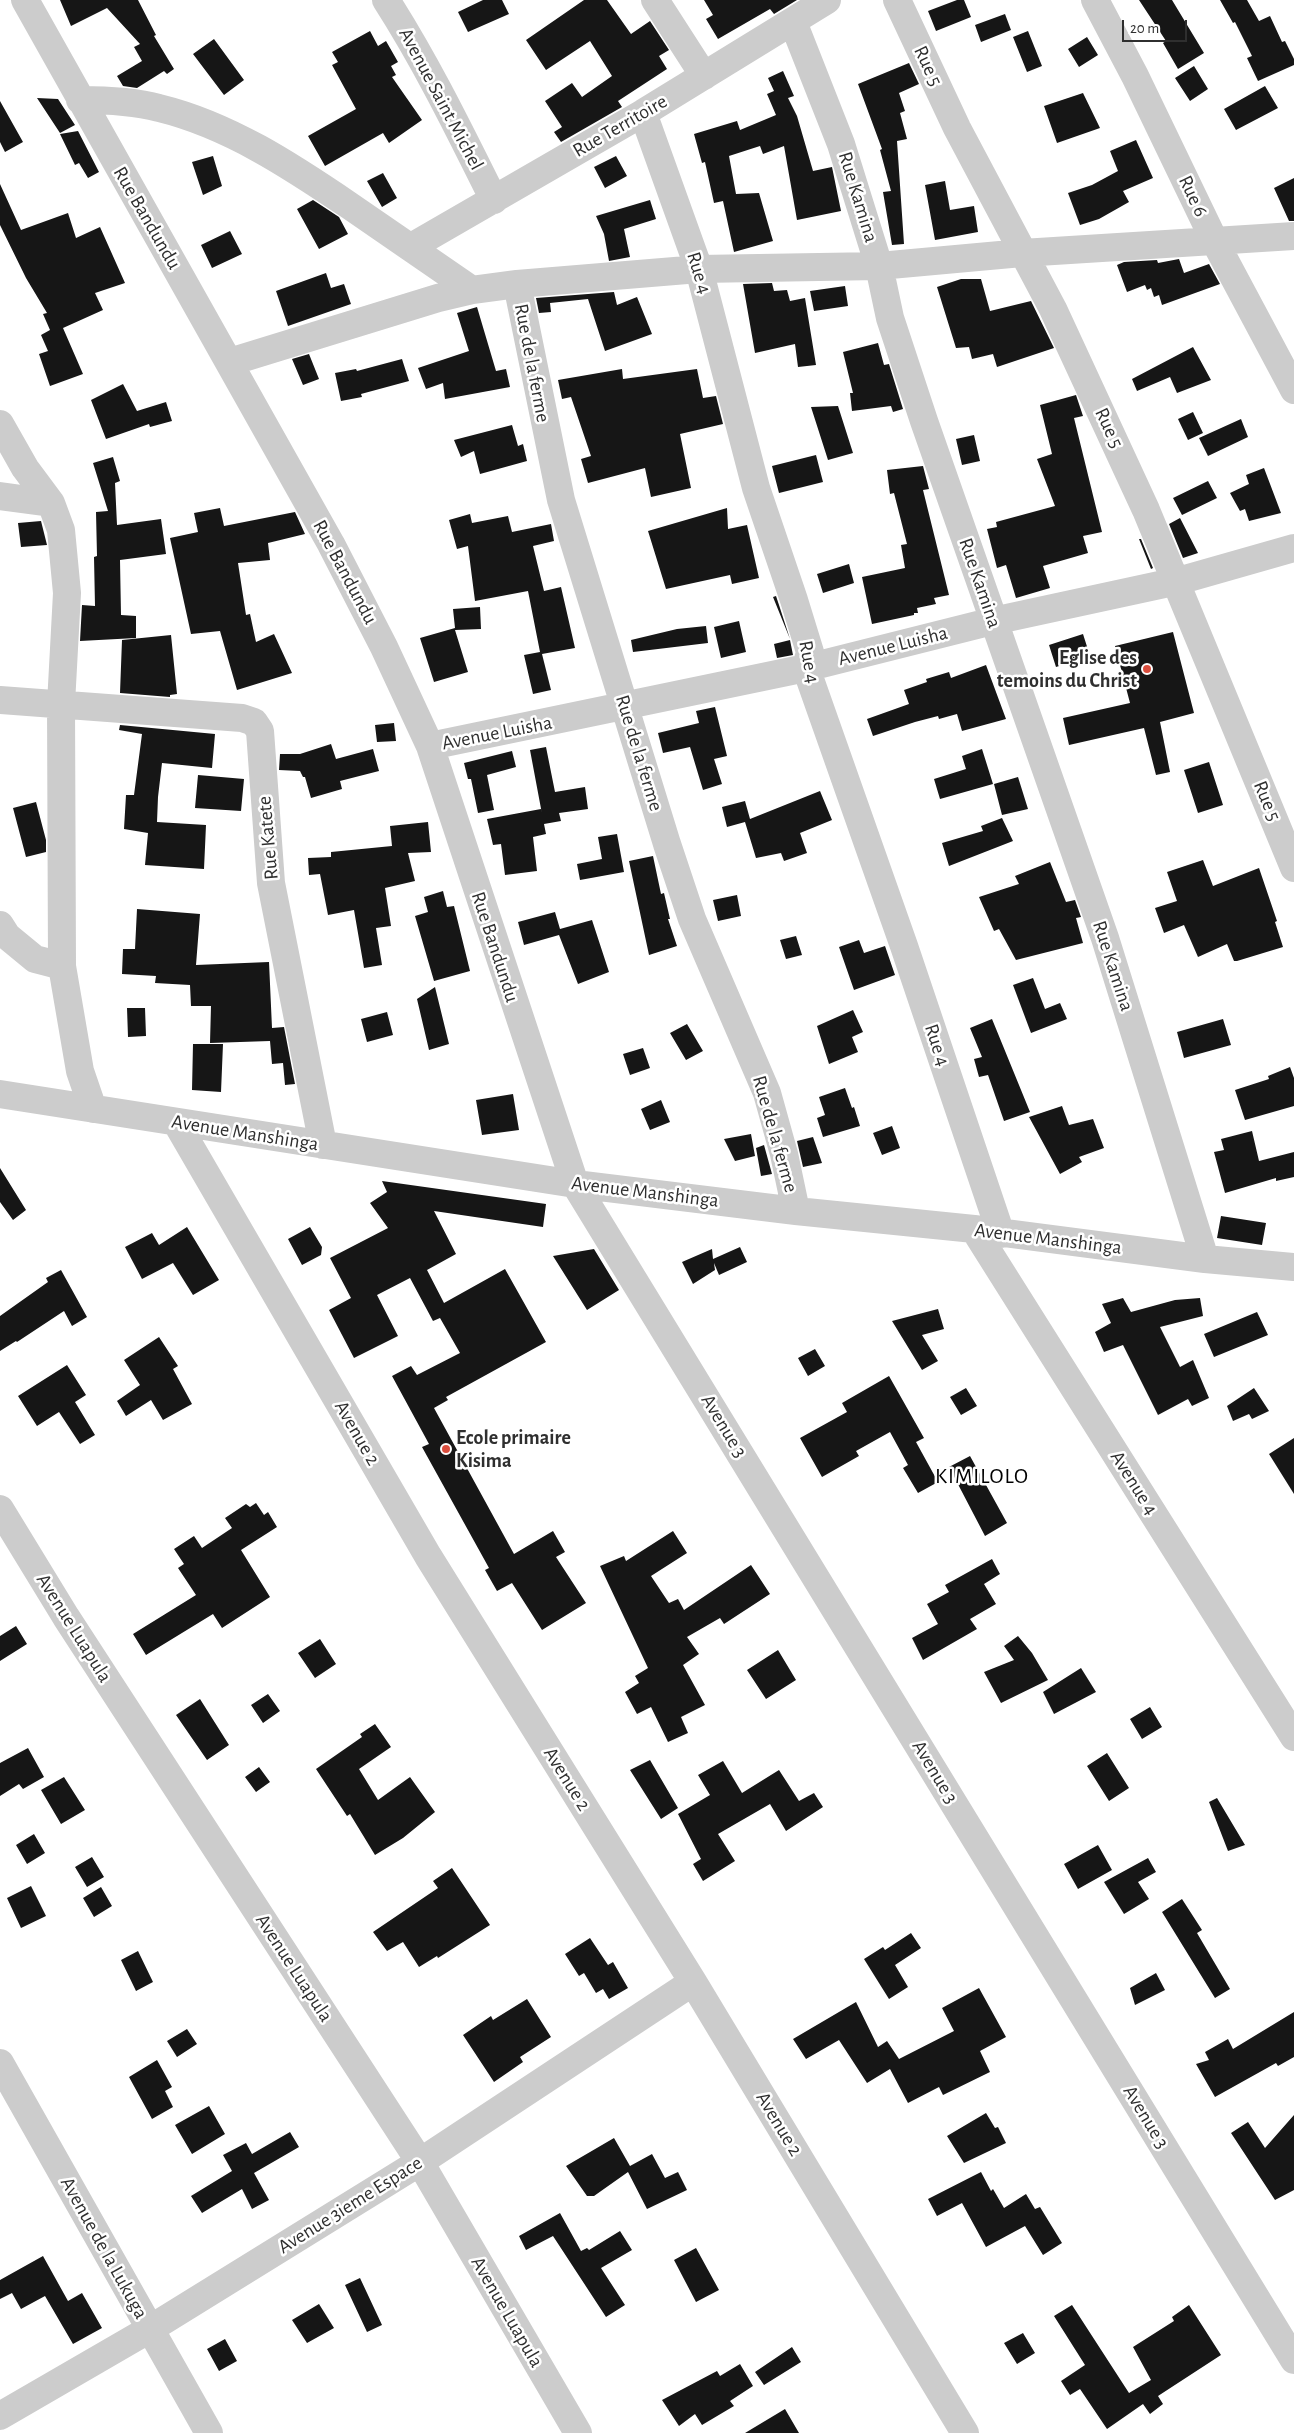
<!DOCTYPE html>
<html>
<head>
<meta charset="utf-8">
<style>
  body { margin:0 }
  #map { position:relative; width:1294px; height:2433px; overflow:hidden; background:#fff; font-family:"Alegreya Sans",sans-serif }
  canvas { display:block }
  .scale { position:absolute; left:1122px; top:20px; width:65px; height:22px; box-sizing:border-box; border:2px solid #2f2f2f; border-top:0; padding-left:6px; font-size:15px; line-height:18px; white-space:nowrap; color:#2f2f2f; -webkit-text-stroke:4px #fff; paint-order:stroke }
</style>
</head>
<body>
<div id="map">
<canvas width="1294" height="2433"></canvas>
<div class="scale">20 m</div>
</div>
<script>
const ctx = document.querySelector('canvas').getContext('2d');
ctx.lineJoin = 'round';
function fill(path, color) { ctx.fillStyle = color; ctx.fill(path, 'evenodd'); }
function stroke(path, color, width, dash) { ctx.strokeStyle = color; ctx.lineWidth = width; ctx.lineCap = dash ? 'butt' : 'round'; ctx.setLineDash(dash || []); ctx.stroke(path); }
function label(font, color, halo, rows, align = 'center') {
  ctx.font = font + ' "Alegreya Sans",sans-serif'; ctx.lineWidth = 5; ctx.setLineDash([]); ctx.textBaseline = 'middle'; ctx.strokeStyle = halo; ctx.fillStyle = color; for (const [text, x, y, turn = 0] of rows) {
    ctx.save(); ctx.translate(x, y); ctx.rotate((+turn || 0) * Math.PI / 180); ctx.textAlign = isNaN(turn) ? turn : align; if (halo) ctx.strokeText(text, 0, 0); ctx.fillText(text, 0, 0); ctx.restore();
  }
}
const building = new Path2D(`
  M60,0H138L156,35L154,36L174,69L167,74L164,71L137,88L123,86L117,76L142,61L134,47L140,44L107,8L71,26Z
  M483,0H502L509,14L468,32L458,12Z
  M584,0H607L631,34L650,21L669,50L659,56L667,69L618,101L622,107L561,142L554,132L562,127L545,101L572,83L582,97L612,76L590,41L546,70L526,40Z
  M704,0H797L774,14L770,9L718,39L706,19L713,15Z
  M957,0H964L971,17L936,31L928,11Z
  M1139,0H1172L1204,53L1178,69L1163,43L1166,41Z
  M1220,0H1247L1259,21L1270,16L1282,42L1285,41L1294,59V65L1258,81L1247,58L1252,56L1235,22L1233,23Z
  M1005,14L1011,30L981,42L975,25Z
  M370,31L378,46L386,41L398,62L391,66L396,75L392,77L422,120L389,143L383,133L325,166L308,136L356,109L332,65L338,62L332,52Z
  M1028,31L1042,66L1027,72L1013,37Z
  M1087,37L1098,55L1079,67L1068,49Z
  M214,39L244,80L224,95L193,54Z
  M909,63L919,84L899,93L905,111L900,113L907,139L897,141L904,244L892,245L883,192L891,191L880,150L882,149L858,84Z
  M1194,66L1208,89L1190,101L1175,78Z
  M783,71L794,96L788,98L797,116L813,171L832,167L841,211L797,220L784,146L763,154L760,146L729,156L736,194L759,193L773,241L734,252L723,201L714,203L705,162L702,163L694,134L737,121L740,130L776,115L767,94L774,91L768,78Z
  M1265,86L1278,108L1236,130L1224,109Z
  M1083,93L1100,128L1057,143L1044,106Z
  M37,98L58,99L75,125L60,133Z
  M0,101L23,142L5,152L0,142Z
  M78,131L99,172L88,178L79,163L75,165L60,134Z
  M1136,140L1153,178L1123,191L1129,202L1099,219L1080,225L1068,193L1092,185L1118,171L1110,151Z
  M213,156L222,186L203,195L192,162Z
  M616,156L627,176L605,188L594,167Z
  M383,173L397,198L382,207L367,181Z
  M1294,178V221H1289L1274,188Z
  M945,181L950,210L974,206L978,232L935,240L925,185Z
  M0,184L21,230L68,213L76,238L100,227L125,283L95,293L103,310L63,328L83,374L50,386L39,354L48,351L41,335L50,330L43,314L47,313L26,278L0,225Z
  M313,200L339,217L348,234L319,249L297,209Z
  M650,200L656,219L624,229L630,257L609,261L604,234L596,216Z
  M230,231L242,254L212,268L201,245Z
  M1179,259L1184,273L1209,264L1220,284L1162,305L1159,295L1154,297L1151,288L1147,290L1145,285L1127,292L1117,265L1124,262L1157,260L1158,263Z
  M326,273L331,288L344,284L351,304L288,326L276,291Z
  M961,279H981L990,311L1031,301L1054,348L997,367L993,354L972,359L969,347L956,348L937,287Z
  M772,283L774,291L787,290L790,301L805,298L816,365L798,367L795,344L755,353L743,284Z
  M845,286L848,306L814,311L810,291Z
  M614,292L617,305L637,297L652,334L605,351L588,299L550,303L551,312L539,313L536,298Z
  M477,307L496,371L506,369L510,387L445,399L443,383L426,389L418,368L469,351L457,313Z
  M878,343L884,365L889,364L903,409L893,412L891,406L852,411L850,393H853L843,352Z
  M1193,347L1211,380L1177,393L1170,377L1137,391L1132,379Z
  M309,354L319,379L303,385L292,359Z
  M402,359L409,381L361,394L362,397L341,401L335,373L356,369L357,371Z
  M622,369L623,379L697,369L703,398L716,396L723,424L680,434L691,488L651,497L645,468L588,483L581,459L591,456L571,397L562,399L558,380Z
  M123,384L137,411L166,402L172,421L150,427L149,424L106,439L91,400Z
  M1076,395L1083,416L1074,418L1102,532L1083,536L1088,553L1043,566L1050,588L1016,598L1006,565L997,568L987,529L997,527L996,522L1055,506L1037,459L1052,454L1040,405Z
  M838,406L853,453L828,460L811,407Z
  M1193,412L1203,433L1188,440L1178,419Z
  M1241,419L1248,437L1208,456L1199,438Z
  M512,425L518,446L523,444L527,461L480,474L474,451L461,457L454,440Z
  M974,435L980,461L962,465L956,439Z
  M816,455L823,482L779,493L772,466Z
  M113,457L120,481L115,483L117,525L161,519L166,554L120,560L121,615L136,616V638L80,641L82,605L95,606L94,557L97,556L96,512L108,511L93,463Z
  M923,466L929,489L923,490L949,595L934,598L936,604L917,608L918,613H914V615L872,624L862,577L905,568L901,545L907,544L894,493L890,494L887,470Z
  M1264,468L1281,513L1249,521L1245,509L1240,511L1230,493L1249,484L1246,475Z
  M1208,481L1217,498L1182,515L1173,498Z
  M220,508L224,526L295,512L305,534L268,543L270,560L238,563L246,615L250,614L256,642L274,634L292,673L237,690L220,631L191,634L170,538L198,532L194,513Z
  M727,508L728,529L747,525L759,578L732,584L730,575L666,589L648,531Z
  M470,514L472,523L508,516L512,532L551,524L554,541L533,546L544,591L561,587L575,648L542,654L551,690L533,694L524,655L540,652L528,591L475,601L468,546L457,549L449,520Z
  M1180,518L1198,553L1183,558L1169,524Z
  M41,521L47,545L21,547L18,523Z
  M1139,539H1141L1153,568L1151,569Z
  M849,564L854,583L823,593L817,574Z
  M776,596L779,605L790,639L773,597Z
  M480,607L481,629L455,630L468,672L434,682L420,638L455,628L453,609Z
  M739,621L746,652L721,658L714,627Z
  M706,626L708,643L633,652L631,640L677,629Z
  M1173,632L1194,713L1160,722L1170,772L1156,775L1144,728L1069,745L1063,718L1130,703L1115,646Z
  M1083,634L1090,656L1056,667L1049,645Z
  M171,635L177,694L170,695V697L120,693L122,640Z
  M790,640L793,655L777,658L774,644Z
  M986,665L1006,719L962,731L957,714L939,719L938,716L915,722L873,736L867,719L909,704L904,690L927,682L926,679L949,672L951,678Z
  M715,707L727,756L714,759L722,784L703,790L690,747L663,753L658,733L699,723L696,711Z
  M394,723L396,741L377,742L375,725Z
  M120,725L215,734L212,768L162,763L158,797L157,822L206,825L204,869L145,865L148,833L124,829L126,795H134L142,734L119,730Z
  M331,744L336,759L373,749L379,771L340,781L342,789L311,798L305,777H303L300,771L279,770L280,754H300Z
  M546,747L555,792L585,787L588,809L559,813L561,821L544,824L546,834L533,837L537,871L505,875L501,844L493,845L487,819L541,809L542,814L530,750Z
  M982,749L993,784L940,799L934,779L966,769L962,756Z
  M512,751L516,767L487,775L494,810L478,813L471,779H468L464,763Z
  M1209,762L1223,805L1198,813L1184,770Z
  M198,775L244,779L241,811L195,808Z
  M1018,777L1028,809L1002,815L994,784Z
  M820,791L832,820L800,833L807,853L784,861L781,853L756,858L745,822L727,827L722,807L745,801L750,819Z
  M36,802L46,840V852L26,857L13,808Z
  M1002,818L1013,841L949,866L942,843L983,831L981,826Z
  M428,822L431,852L408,853L415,881L385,888L391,926L376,928L382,965L364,968L354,910L328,915L320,874L309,875L308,858L331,857V852L392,846L390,826Z
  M617,834L624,872L580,880L577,864L602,859L598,837Z
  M653,856L661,894L664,893L670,919H668L677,946L649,955L629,861Z
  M1203,860L1213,886L1259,868L1277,921L1275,922L1283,947L1237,961H1234L1227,944L1198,957L1184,925L1164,933L1155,908L1177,901L1167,872Z
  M1050,862L1066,902L1075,900L1081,917L1076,918L1083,943L1016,960L999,929L994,931L979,897L1019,884L1015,876Z
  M443,891L447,907L454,906L470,971L434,981L415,916L428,912L424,897Z
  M737,895L741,916L718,921L713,900Z
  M137,909L200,914L196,965L269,962L272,1028L284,1027L295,1084L285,1085L283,1063L272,1064L270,1041L210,1043L211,1006H191L190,985L155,983L156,976L122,974L123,949H135Z
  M555,912L560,929L592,920L609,972L578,984L559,935L524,945L518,922Z
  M796,936L802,955L786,959L780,940Z
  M859,940L864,953L885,946L895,975L854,990L839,947Z
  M1033,978L1045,1009L1060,1003L1067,1019L1031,1033L1013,985Z
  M435,987L449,1044L429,1050L417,999Z
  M127,1008H145L146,1036L128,1037Z
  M853,1010L863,1032L852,1037L858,1052L829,1064L817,1026Z
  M387,1012L393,1035L367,1042L361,1019Z
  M992,1019L1030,1112L1004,1121L988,1075L979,1077L974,1059L982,1057L970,1028Z
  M1223,1019L1231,1045L1184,1058L1177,1032Z
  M687,1024L703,1051L686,1060L670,1033Z
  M193,1044H223L221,1092L192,1090Z
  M643,1048L650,1068L630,1075L623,1054Z
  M1290,1067L1294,1078V1106L1245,1120L1235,1090L1269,1079L1268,1076Z
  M845,1088L852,1108L854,1107L860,1126L823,1137L817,1118L825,1115L819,1097Z
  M513,1094L519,1130L482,1135L476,1100Z
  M661,1100L670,1122L650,1130L641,1109Z
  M1062,1106L1069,1125L1093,1119L1104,1148L1079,1157L1082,1162L1060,1174L1029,1117Z
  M892,1126L900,1148L882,1155L873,1133Z
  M1252,1131L1259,1161L1294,1152V1177L1276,1181V1178L1225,1193L1214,1152L1224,1150L1221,1139Z
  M751,1134L755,1156L735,1161L724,1139Z
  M813,1137L822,1163L803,1167L797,1141Z
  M764,1145L772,1174L761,1176L756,1148Z
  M0,1168L26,1210L13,1220L0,1202Z
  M382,1181L546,1204L543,1227L434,1211L456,1254L427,1270L444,1303L505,1269L546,1342L446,1397L448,1400L434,1408L514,1554L553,1531L565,1552L556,1557L586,1603L542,1630L512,1583L497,1591L485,1570L489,1568L422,1447L429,1444L392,1376L411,1366L417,1375L460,1353L440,1318L433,1321L410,1278L377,1295L398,1336L354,1358L329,1310L351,1298L330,1258L388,1228L370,1203L387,1192Z
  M1221,1216L1266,1223L1262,1245L1217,1238Z
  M187,1227L219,1280L193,1295L173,1263L142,1279L125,1247L152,1233L159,1245Z
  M310,1227L322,1247L321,1255L302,1265L288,1239Z
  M740,1247L747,1262L719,1275L714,1263L715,1270L693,1284L682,1262L712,1249L713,1259Z
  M594,1249L619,1290L587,1310L553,1256Z
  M61,1270L87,1317L72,1326L64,1311L17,1342L16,1341L0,1351V1316L48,1282L46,1278Z
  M1123,1298L1131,1312L1175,1300L1200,1298L1203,1316L1160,1327L1180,1367L1193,1360L1209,1398L1192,1406L1188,1399L1158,1415L1123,1345L1104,1352L1095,1332L1111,1323L1102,1304Z
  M938,1309L944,1329L922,1335L938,1361L922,1370L892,1321Z
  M1257,1312L1268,1335L1214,1357L1204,1334Z
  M159,1337L178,1366L173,1369L192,1404L163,1420L151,1400L126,1416L117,1401L140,1385L124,1360Z
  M815,1349L825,1366L808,1376L798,1358Z
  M67,1365L86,1395L75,1402L95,1435L80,1444L59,1412L37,1426L18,1396Z
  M889,1376L924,1438L916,1442L938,1482L918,1493L903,1468L908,1465L890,1432L856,1451L859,1456L822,1477L800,1438L847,1412L842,1403Z
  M966,1388L977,1406L961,1415L950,1397Z
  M1254,1388L1269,1411L1252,1419L1249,1414L1233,1421L1227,1406Z
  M1294,1438V1494L1269,1454Z
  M970,1456L1007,1523L985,1536L949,1467Z
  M256,1503L264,1515L268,1512L277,1527L241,1550L270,1597L222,1628L213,1614L146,1655L133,1634L196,1595L178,1568L184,1564L174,1549L194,1536L202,1548L232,1528L225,1518L246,1504L250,1507Z
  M673,1531L687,1553L651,1576L669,1603L678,1599L684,1610L751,1565L770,1594L724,1624L720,1618L687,1637L699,1654L683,1665L705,1705L681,1717L688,1733L668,1742L651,1707L637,1714L625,1692L639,1683L635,1676L648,1668L600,1566L624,1556L626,1561Z
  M992,1559L1000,1574L984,1584L996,1604L970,1619L977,1629L923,1660L912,1638L938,1624L927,1604L949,1592L945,1585Z
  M16,1626L27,1644L0,1661V1636Z
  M1018,1636L1032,1653L1048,1680L1001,1703L984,1672L1014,1660L1004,1646Z
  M320,1639L336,1664L315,1678L298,1653Z
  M778,1650L796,1680L766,1699L747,1670Z
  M1081,1668L1096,1692L1054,1714L1043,1692Z
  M268,1694L280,1711L263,1723L251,1705Z
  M200,1699L229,1745L207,1760L176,1715Z
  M1150,1707L1162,1727L1142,1739L1130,1719Z
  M375,1724L391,1747L359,1769L378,1800L410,1777L435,1812L403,1838L375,1855L350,1814L347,1816L316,1769L362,1737L360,1734Z
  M28,1748L44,1777L23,1789L19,1784L0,1796V1763Z
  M1107,1753L1129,1788L1109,1801L1087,1766Z
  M650,1760L678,1808L661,1819L630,1770Z
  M723,1761L742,1793L779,1770L799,1801L814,1793L823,1807L786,1831L770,1804L718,1834L735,1861L703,1881L693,1864L701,1859L678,1814L710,1795L698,1775Z
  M259,1767L270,1782L256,1792L245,1777Z
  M64,1777L85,1810L61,1824L41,1790Z
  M1217,1798L1245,1845L1228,1851L1209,1802Z
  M34,1834L45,1853L27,1864L16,1845Z
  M1098,1845L1112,1870L1078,1889L1064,1864Z
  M92,1857L104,1877L87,1887L75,1867Z
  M1148,1858L1156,1872L1138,1882L1149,1899L1124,1914L1104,1882Z
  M452,1868L490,1925L438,1958L437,1956L419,1967L403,1942L387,1951L373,1932L438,1888L433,1881Z
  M31,1886L46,1916L21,1928L7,1898Z
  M101,1887L112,1906L94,1917L83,1898Z
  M1182,1899L1202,1930L1197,1933L1230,1989L1215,1998L1162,1912Z
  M911,1933L921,1948L895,1965L908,1987L889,1999L864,1959L883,1947L885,1950Z
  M590,1938L608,1965L613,1962L628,1988L609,1999L603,1989L596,1993L584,1973L579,1976L565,1954Z
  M138,1951L153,1982L136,1991L121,1960Z
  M1156,1973L1165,1990L1135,2005L1130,1988Z
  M979,1988L1006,2037L980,2051L990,2072L943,2095L939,2087L908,2103L890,2069L867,2083L839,2040L806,2059L793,2039L856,2002L878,2047L887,2041L899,2059L954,2031L942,2008Z
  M527,1999L551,2037L520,2057L523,2062L494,2082L463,2035L491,2016L493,2020Z
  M1294,2012V2057L1278,2066L1276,2063L1215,2097L1196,2064L1209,2060L1205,2052L1228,2039L1233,2049Z
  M187,2029L197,2044L177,2057L167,2041Z
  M157,2060L172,2087L165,2091L173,2107L152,2119L129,2077Z
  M209,2106L225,2134L192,2154L175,2125Z
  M986,2113L995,2128L998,2127L1006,2143L964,2163L947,2136Z
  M1294,2115V2190L1275,2200L1231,2133L1248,2122L1265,2148Z
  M290,2132L299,2147L254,2173L269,2200L252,2209L242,2189L202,2213L191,2196L232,2171L223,2155L246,2143L252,2154Z
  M614,2138L630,2166L652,2154L665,2178L678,2172L687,2190L647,2209L628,2172L594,2196H587L566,2166Z
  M981,2172L991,2191L993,2189L1004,2208L1026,2194L1035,2209L1040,2207L1062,2243L1043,2255L1025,2226L986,2247L962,2203L937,2216L928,2199Z
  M560,2213L581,2251L587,2248L589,2250L620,2231L632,2250L601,2268L625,2305L606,2317L553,2236L526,2250L519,2236Z
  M696,2248L719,2290L696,2302L674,2260Z
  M43,2256L68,2301L82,2293L102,2328L73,2344L45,2296L21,2309L12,2293L0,2299V2280Z
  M360,2278L382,2325L367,2332L345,2285Z
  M319,2304L334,2328L307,2343L292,2320Z
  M1072,2305L1129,2393L1151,2380L1133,2347L1174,2321L1172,2317L1189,2305L1221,2355L1158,2396L1163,2404L1150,2414L1143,2404L1107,2429L1080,2389L1070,2395L1061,2381L1085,2365L1054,2316Z
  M1023,2333L1035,2353L1017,2364L1004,2343Z
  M225,2339L237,2361L219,2371L207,2349Z
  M792,2347L801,2362L764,2385L755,2372Z
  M740,2364L753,2386L730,2401L734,2406L702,2425L695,2414L679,2426L662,2400L717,2371L720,2376Z
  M785,2409L799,2433H745Z`);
const minor = new Path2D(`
  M25,0L331,544L384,647L430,746L575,1184L1294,2360
  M386,0C427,64 460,132 494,200
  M655,0L704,76
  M897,0L957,128L1053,309L1146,510L1294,868
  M1095,0L1135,76L1214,240L1294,390
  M793,22L841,144L879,266L890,318L924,421L1105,938L1205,1259
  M80,100C107,100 133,101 159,108C229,125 291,166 350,206C391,234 431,262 472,290
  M643,113L699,269L756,488L794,600L810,652L806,668L904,946L1001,1234
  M411,247L643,113L827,0
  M517,284L561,500L667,844L692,919L767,1093L784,1154L796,1211
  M230,362L438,298L472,290L517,284L699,269L879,266L1022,253L1294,236
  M0,424L25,468L51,503L61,530L67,593L61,704L62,966L80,1071L93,1109
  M0,496L51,503
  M0,700L242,718L254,722L260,731L271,883L323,1145
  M430,746L806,668L993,621L1178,581L1294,548
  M0,925L7,936L35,959L62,966
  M0,1094L575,1184L796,1211L974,1229L1205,1259L1294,1267
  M176,1122L428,1556L693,1982L965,2433
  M974,1229L1294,1737
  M0,1509L66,1617L420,2162L578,2433
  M0,2063L209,2433
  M0,2416L150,2329L420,2162L693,1982`);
const markers = [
  [1147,669,5,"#da4d3d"],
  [446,1449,5,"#da4d3d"]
];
const streetNames = [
  ["Rue 5",928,66,65],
  ["Avenue Saint Michel",441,99,62],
  ["Rue Territoire",620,126,-30],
  ["Rue 6",1193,196,65],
  ["Rue Kamina",858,197,73],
  ["Rue Bandundu",147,218,60],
  ["Rue 4",699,273,73],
  ["Rue de la ferme",532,363,79],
  ["Rue 5",1109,428,65],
  ["Rue Bandundu",345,572,62],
  ["Rue Kamina",980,583,71],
  ["Avenue Luisha",893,646,-14],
  ["Rue 4",809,662,80],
  ["Avenue Luisha",497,733,-11],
  ["Rue de la ferme",639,753,73],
  ["Rue 5",1267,801,68],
  ["Rue Katete",268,838,-95],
  ["Rue Bandundu",495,947,72],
  ["Rue Kamina",1113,966,72],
  ["Rue 4",937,1045,72],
  ["Avenue Manshinga",245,1133,9],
  ["Rue de la ferme",775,1134,74],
  ["Avenue Manshinga",645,1192,7],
  ["Avenue Manshinga",1048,1239,7],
  ["Avenue 3",724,1426,59],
  ["Avenue 2",357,1433,60],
  ["Avenue 4",1134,1483,58],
  ["Avenue Luapula",74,1628,58],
  ["Avenue 3",935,1772,59],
  ["Avenue 2",567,1779,58],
  ["Avenue Luapula",294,1968,57],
  ["Avenue 3",1146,2117,59],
  ["Avenue 2",779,2124,59],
  ["Avenue 3ieme Espace",350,2205,-32],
  ["Avenue de la Lukuga",104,2248,61],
  ["Avenue Luapula",507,2312,60]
];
const poiNames = [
  ["Eglise des",1137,658],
  ["temoins du Christ",1137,681],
  ["Ecole primaire",456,1438,"left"],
  ["Kisima",456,1461,"left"]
];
const quarterNames = [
  ["KIMILOLO",982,1476]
];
fill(building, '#161616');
stroke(minor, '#ccc', 28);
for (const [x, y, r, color] of markers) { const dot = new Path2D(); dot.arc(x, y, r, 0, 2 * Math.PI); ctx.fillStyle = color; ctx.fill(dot); stroke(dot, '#fff', 2); }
label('20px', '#2f2f2f', '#fff', streetNames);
label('bold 20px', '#2f2f2f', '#fff', poiNames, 'right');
ctx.letterSpacing = '1px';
label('22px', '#000', '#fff', quarterNames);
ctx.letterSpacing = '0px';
</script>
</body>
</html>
